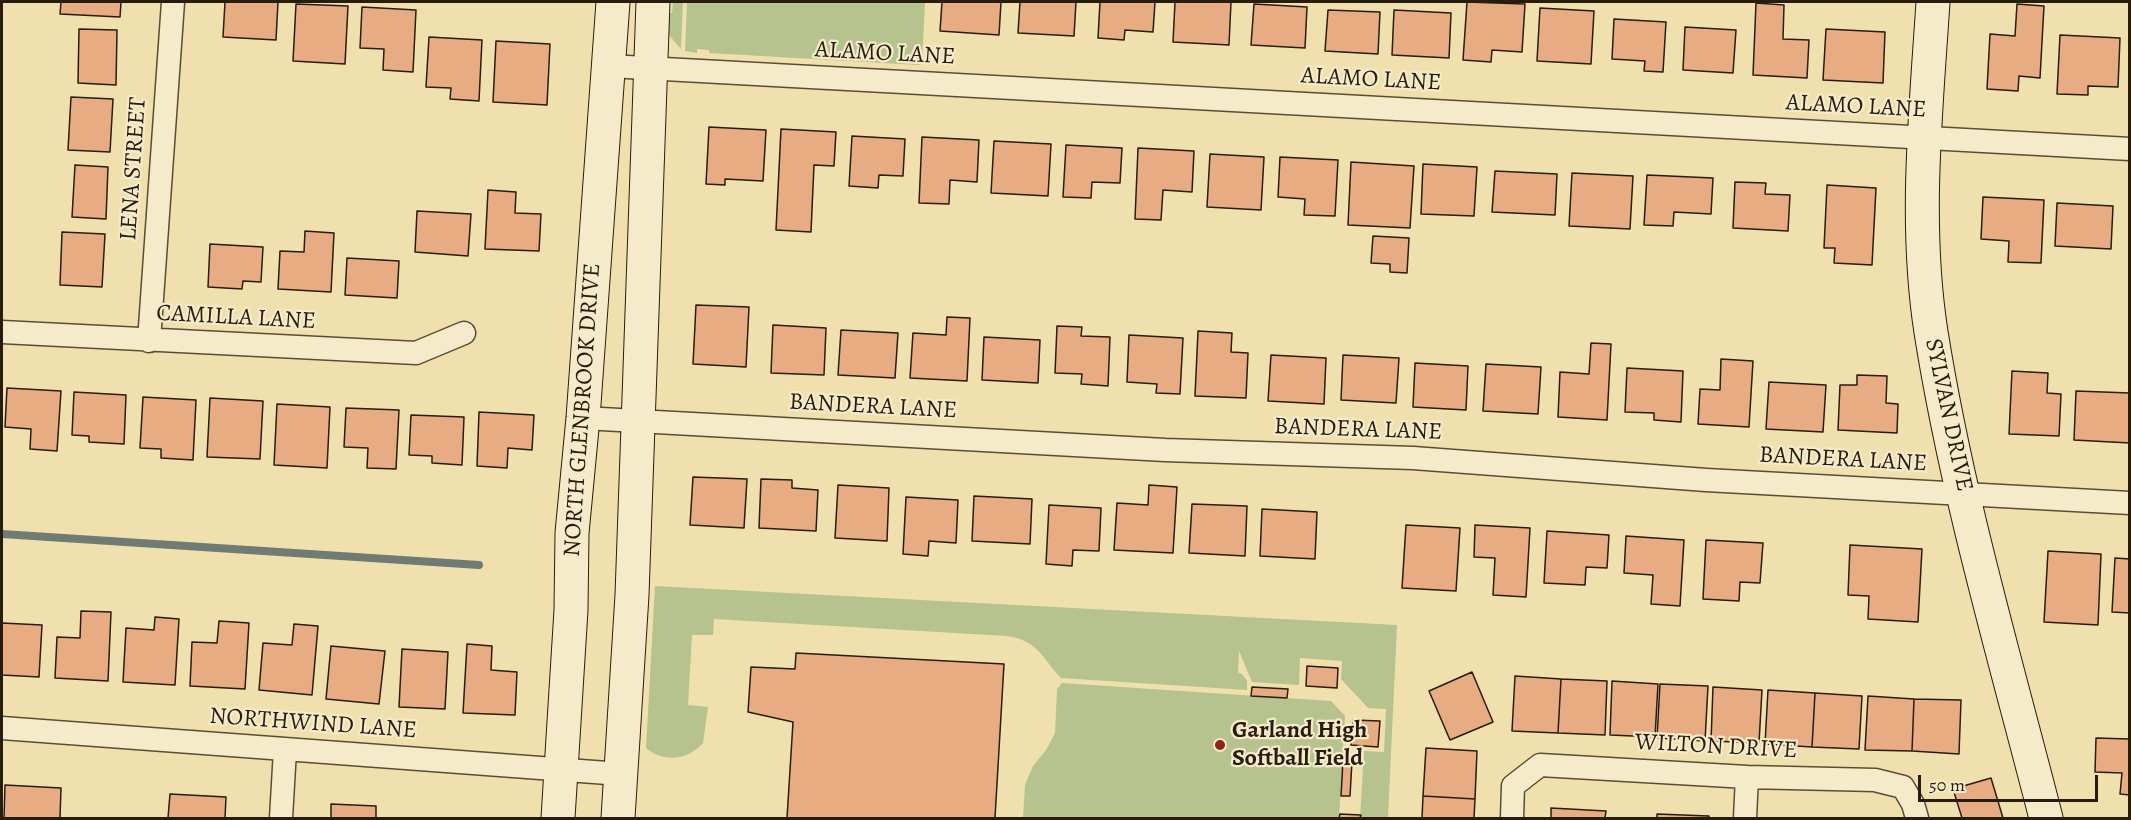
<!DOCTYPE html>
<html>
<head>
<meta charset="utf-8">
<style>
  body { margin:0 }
  #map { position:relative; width:2131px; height:820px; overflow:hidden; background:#f0e0ae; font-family:Alegreya,serif }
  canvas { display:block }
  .frame { position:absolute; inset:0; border:3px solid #281c0e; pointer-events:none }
  .scale { position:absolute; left:1918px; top:775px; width:180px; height:27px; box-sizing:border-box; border:3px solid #281c0e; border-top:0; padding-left:8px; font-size:18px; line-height:21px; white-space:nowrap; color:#281c0e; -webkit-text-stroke:4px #f5ebca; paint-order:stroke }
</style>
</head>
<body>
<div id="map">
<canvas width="2131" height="820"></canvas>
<div class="frame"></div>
<div class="scale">50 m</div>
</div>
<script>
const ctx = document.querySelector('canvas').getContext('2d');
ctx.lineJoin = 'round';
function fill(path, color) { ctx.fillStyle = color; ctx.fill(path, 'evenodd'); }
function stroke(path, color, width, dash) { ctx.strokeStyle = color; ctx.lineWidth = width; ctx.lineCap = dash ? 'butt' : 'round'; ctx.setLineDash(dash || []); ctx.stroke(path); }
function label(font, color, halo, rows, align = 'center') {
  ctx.font = font + ' Alegreya,serif'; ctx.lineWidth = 4.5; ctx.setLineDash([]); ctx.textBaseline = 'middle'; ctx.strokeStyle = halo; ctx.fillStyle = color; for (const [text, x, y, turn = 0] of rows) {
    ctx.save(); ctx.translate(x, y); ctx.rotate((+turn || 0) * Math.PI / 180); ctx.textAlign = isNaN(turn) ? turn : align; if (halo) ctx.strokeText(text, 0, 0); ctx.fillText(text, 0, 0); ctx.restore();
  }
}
const green = new Path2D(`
  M673,2H683L681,49L668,34L669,13H672Z
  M687,2H925L922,63L919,65L709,53V50L697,49V53L685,51Z
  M655,586L1397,625L1388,818H1360L1364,751L1384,752L1386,709L1368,708L1341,679L1342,661L1300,658L1299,685L1252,682L1239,651L1238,673L1242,674L1247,681V690L1061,678C1042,658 1039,641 1007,636L714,619L713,635H692L688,705L708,707L703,743C689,760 663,763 646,748Z
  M1062,683L1331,701L1345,716L1339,818H1023L1025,785L1033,766L1046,750L1055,733L1057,689Z`);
const stream = new Path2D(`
  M2,534L479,565`);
const building = new Path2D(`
  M61,2H121L120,17L60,14Z
  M225,2H278L276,40L223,37Z
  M942,2H1001L999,35L940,31Z
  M1020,2H1076L1074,36L1018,33Z
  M1100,2H1155L1153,32L1125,30L1124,40L1098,38Z
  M1175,2H1231L1229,45L1173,42Z
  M1467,2L1525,4L1522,52L1492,50L1491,62L1463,60Z
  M1756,3L1784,5L1783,39L1809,40L1807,78L1753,75Z
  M296,4L348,6L345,64L293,61Z
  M1254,4L1307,7L1305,48L1251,45Z
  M2017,4L2044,6L2040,78L2019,76L2018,91L1987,89L1990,34L2015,36Z
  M362,7L416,10L413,72L383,70L384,49L360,48Z
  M1540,8L1594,11L1591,64L1537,61Z
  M1328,10L1380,12L1378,54L1325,51Z
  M1394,10L1451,13L1449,58L1392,55Z
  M1614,19L1666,22L1663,72L1644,71L1645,61L1612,59Z
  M1685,27L1736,30L1733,73L1683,70Z
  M79,29L117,30L116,85L78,83Z
  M1826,29L1885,32L1883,83L1823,80Z
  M2060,35L2120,38L2118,87L2088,86V95L2057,94Z
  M429,37L482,40L479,101L450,99L451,88L426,87Z
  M496,41L550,44L547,105L493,102Z
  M71,97L113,99L110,152L68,150Z
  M709,127L766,130L763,181L725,179V185L706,184Z
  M781,129L836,132L834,166L814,165L811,232L776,230Z
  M852,136L905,139L903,176L879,175L878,188L849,186Z
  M922,137L979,140L977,182L950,180L949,204L919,203Z
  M994,141L1051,144L1048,196L991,193Z
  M1066,145L1122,148L1120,183L1092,182L1091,198L1063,197Z
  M1138,148L1194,151L1192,192L1163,190L1161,220L1135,219Z
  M1210,154L1264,157L1261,210L1207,207Z
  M1280,157L1338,160L1335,216L1304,215L1305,199L1278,197Z
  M1351,162L1414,166L1410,228L1348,225Z
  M1423,164L1477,167L1474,216L1421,214Z
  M75,165L108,167L106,219L72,217Z
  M1495,171L1557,174L1555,215L1492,212Z
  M1572,173L1633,176L1630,229L1569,226Z
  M1647,175L1713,178L1711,214L1674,212L1673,226L1644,225Z
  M1735,182L1766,183L1765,194L1790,195L1788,231L1733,228Z
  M1827,185L1876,188L1872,265L1834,263L1835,248H1824Z
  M488,190L516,192L515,213L541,214L539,251L485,249Z
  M1983,197L2044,200L2041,263L2008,262L2009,241L1981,239Z
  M2057,203L2113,206L2111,249L2055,246Z
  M417,211L471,214L468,256L415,252Z
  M305,231L334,233L331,292L278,289L280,251L304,252Z
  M62,232L105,234L102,287L60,285Z
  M1373,236L1409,238L1407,273L1390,272V264L1371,263Z
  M210,244L263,247L261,282L243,281L242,289L208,287Z
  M347,258L399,261L397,298L345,295Z
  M696,305L749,307L746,367L693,364Z
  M947,317L970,318L967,381L910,378L913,333L946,335Z
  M773,325L826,328L824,375L771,373Z
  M1057,326L1082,327L1081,336L1110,337L1108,386L1081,384L1082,374L1055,373Z
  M841,330L898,333L895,378L838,375Z
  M1198,331L1232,333L1231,352L1248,353L1246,398L1195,396Z
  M1129,335L1183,338L1180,394L1156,393L1157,384L1127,382Z
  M984,337L1040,340L1038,383L982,380Z
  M1591,343L1611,344L1607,420L1558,417L1560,372L1589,374Z
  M1271,355L1326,358L1324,404L1268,401Z
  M1343,355L1399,358L1396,403L1341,400Z
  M1721,359L1753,361L1749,427L1698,424L1700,389L1720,390Z
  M1415,363L1468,366L1466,410L1413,407Z
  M1486,364L1541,367L1538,414L1483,411Z
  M1627,368L1683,371L1681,422L1654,420V413L1625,412Z
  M2012,371L2048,373L2047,393L2061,394L2059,436L2009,434Z
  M1857,375L1887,376L1886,403L1898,404L1897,433L1838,430L1840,385H1857Z
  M1769,382L1826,385L1823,432L1766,429Z
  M7,388L61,391L57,451L30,449L31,429L5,427Z
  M2076,391L2130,393V443L2074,440Z
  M74,392L126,395L124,444L89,442V436L72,435Z
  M143,397L196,400L193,460L161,458V449L140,448Z
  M210,398L263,401L260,459L207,457Z
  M277,404L330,407L327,468L274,465Z
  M346,408L399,410L396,469L367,468L368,448L344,447Z
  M479,412L534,415L532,450L508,448L507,468L477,466Z
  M411,415L464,417L462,465L432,463V456L409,455Z
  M693,477L747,479L744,528L690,525Z
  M761,479L792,480V488L818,490L816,531L759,528Z
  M838,485L889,488L887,541L835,538Z
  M1149,485L1177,487L1173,553L1114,550L1117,503L1148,505Z
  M974,496L1032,499L1030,544L972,541Z
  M906,497L958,500L956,543L929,541L928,556L903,554Z
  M1192,504L1247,506L1245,556L1189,553Z
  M1049,505L1101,508L1099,551L1073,550L1072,566L1046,564Z
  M1262,509L1317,512L1315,559L1260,556Z
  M1406,525L1460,528L1456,591L1402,588Z
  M1475,525L1530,528L1526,597L1493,595L1495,558L1474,557Z
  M1547,531L1609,535L1607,568L1586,567L1585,585L1544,583Z
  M1626,536L1684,540L1680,606L1651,604L1653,575L1624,573Z
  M1706,540L1763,543L1760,583L1740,582L1739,601L1703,599Z
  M1850,545L1922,549L1918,622L1868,619L1869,596L1848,595Z
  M2048,551L2101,554L2098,625L2044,622Z
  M2115,558L2130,559V613L2112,612Z
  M81,611L111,612L108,681L55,678L57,637L80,638Z
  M155,617L179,619L175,685L123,682L126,628L154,630Z
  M219,621L249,623L245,689L190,686L192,642L217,643Z
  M2,623L42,625L39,677L2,675Z
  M294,624L318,626L312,695L259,690L263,643L292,645Z
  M467,644L492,646L491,670L517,672L515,715L463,713Z
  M331,646L385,651L379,704L326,699Z
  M402,649L448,652L445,709L399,707Z
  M796,653L1004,664L995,818H787L793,722L748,712L751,667L795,669Z
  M1307,666L1338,668L1337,688L1306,686Z
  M1472,672L1493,722L1450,740L1429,691Z
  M1515,676L1561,679L1558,733L1512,731Z
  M1561,679L1607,681L1605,735L1558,733Z
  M1612,681L1658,684L1655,737L1610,735Z
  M1660,684L1708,686L1705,741L1657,738Z
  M1252,687L1288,689L1287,698L1251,696Z
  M1713,687L1762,690L1759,743L1711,741Z
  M1768,690L1815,693L1812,747L1765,744Z
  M1815,693L1862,696L1859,749L1812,747Z
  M1868,696L1914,699L1912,751L1865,750Z
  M1914,699L1961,700L1959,754L1912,751Z
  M1353,720L1380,721L1378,747L1351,745Z
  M2096,738L2130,739V795L2120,794L2122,773L2095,772Z
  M1426,748L1477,751L1475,799L1423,796Z
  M1343,760L1352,761L1350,796H1341Z
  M1991,778L2003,818H1962L1953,789Z
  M5,785L61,788L60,818H4Z
  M170,794L226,797L225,818H168Z
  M1423,796L1475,799L1474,818H1422Z
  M331,804L376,806V818H331Z
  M1551,808L1606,811L1605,818H1551Z
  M1340,814L1361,815L1360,818H1339Z
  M1657,814L1709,816V818H1657Z`);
const street = new Path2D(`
  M609,66L2130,149
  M2,332L416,353L464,333
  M149,341L173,2
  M583,418L1165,450L1413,458L1706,480L2130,503
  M2,728L621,774
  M281,818L285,750
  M1512,818L1513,786L1540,765L1747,777L1875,780L1903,787L1913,804L1917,818
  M1745,818L1747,777`);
const secondary = new Path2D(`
  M1933,2C1926,111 1914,223 1931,332C1957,496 2005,658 2046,818
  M558,818L571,610L572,533L583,418L613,2
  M618,818L632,595L653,2`);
const markers = [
  [1220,745,6,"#8f2418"]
];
const streetNames = [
  ["ALAMO LANE",885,54,3],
  ["ALAMO LANE",1371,80,3],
  ["ALAMO LANE",1856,107,3],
  ["LENA STREET",134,169,-86],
  ["CAMILLA LANE",236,318,3],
  ["BANDERA LANE",873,407,3],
  ["NORTH GLENBROOK DRIVE",583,410,-86],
  ["SYLVAN DRIVE",1948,415,78],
  ["BANDERA LANE",1358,430,2],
  ["BANDERA LANE",1843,460,3],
  ["NORTHWIND LANE",313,724,4],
  ["WILTON DRIVE",1716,747,3]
];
const poiNames = [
  ["Garland High",1232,731],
  ["Softball Field",1232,759]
];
fill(green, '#b6c38e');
stroke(stream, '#6f7b73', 8);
fill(building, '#e7ac82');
stroke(building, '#281c0e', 1.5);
stroke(street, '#5a4d36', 25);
stroke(secondary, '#281c0e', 35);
stroke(street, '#f5ebca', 22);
stroke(secondary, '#f5ebca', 33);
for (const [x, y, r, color] of markers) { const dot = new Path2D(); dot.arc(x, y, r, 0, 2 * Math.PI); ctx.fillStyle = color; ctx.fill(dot); stroke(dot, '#f5ebca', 2); }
label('24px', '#281c0e', '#f5ebca', streetNames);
label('bold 24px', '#281c0e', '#f5ebca', poiNames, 'left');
</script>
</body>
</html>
